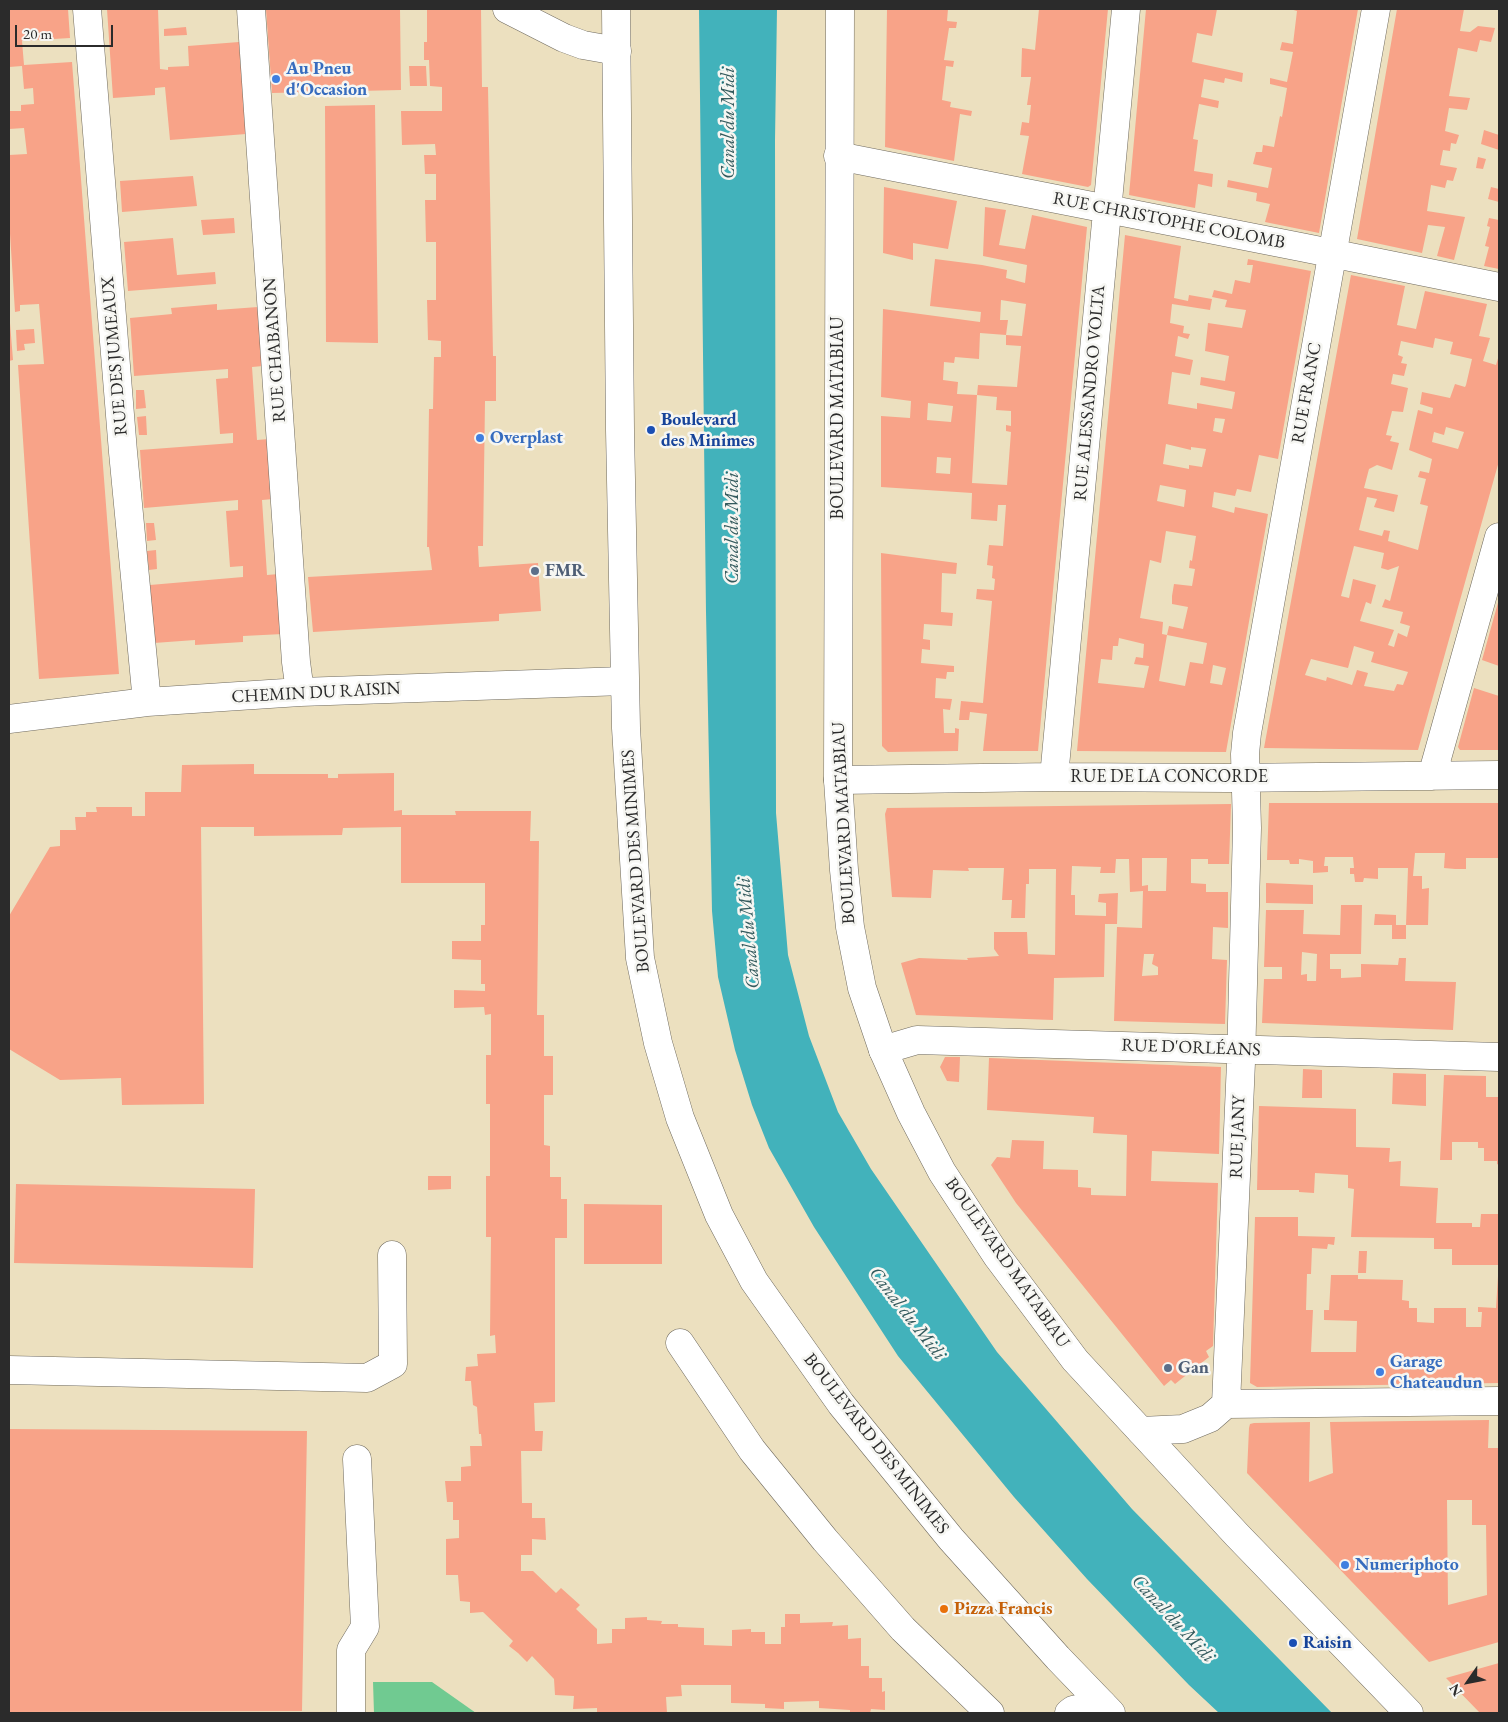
<!DOCTYPE html>
<html>
<head>
<meta charset="utf-8">
<style>
  body { margin:0 }
  #map { position:relative; width:1508px; height:1722px; overflow:hidden; background:#ece0bf; font-family:"EB Garamond",serif }
  canvas { display:block }
  .frame { position:absolute; inset:0; border:10px solid #2b2b2b; pointer-events:none }
  .north { position:absolute; left:1443px; top:1657px; width:50px; height:50px; -webkit-text-stroke:4px #f6f6f2; paint-order:stroke; rotate:237deg; font-size:14px; font-weight:700; line-height:20px; text-align:center; color:#2b2b2b }
  .north::after { content:''; display:block; margin:auto; width:18px; height:22px; background:#2b2b2b; clip-path:polygon(50% 0,100% 100%,50% 72%,0 100%) }
  .scale { position:absolute; left:15px; top:25px; width:98px; height:22px; box-sizing:border-box; border:2px solid #2b2b2b; border-top:0; padding-left:6px; font-size:15px; line-height:18px; white-space:nowrap; color:#2b2b2b; -webkit-text-stroke:4px #f6f6f2; paint-order:stroke }
</style>
</head>
<body>
<div id="map">
<canvas width="1508" height="1722"></canvas>
<div class="frame"></div>
<div class="north">N</div>
<div class="scale">20 m</div>
</div>
<script>
const ctx = document.querySelector('canvas').getContext('2d');
ctx.lineJoin = 'round';
function fill(path, color) { ctx.fillStyle = color; ctx.fill(path, 'evenodd'); }
function stroke(path, color, width, dash) { ctx.strokeStyle = color; ctx.lineWidth = width; ctx.lineCap = dash ? 'butt' : 'round'; ctx.setLineDash(dash || []); ctx.stroke(path); }
function label(font, color, halo, rows, align = 'center') {
  ctx.font = font + ' "EB Garamond",serif'; ctx.lineWidth = 5; ctx.setLineDash([]); ctx.textBaseline = 'middle'; ctx.strokeStyle = halo; ctx.fillStyle = color; for (const [text, x, y, turn = 0] of rows) {
    ctx.save(); ctx.translate(x, y); ctx.rotate((+turn || 0) * Math.PI / 180); ctx.textAlign = isNaN(turn) ? turn : align; if (halo) ctx.strokeText(text, 0, 0); ctx.fillText(text, 0, 0); ctx.restore();
  }
}
const green = new Path2D(`
  M373,1682H432L476,1713H374Z`);
const water = new Path2D(`
  M699,9H777L775,140L776,813L788,955L809,1036L838,1112L871,1169L997,1352L1132,1509L1332,1713H1219L1189,1685L1087,1579L1014,1497L898,1356L814,1227L769,1148L752,1105L735,1050L718,977L712,911L706,612Z`);
const building = new Path2D(`
  M9,9H68L70,38L22,41L24,65L72,62L119,674L39,679L18,365L44,364L39,304L20,305V311L15,312L9,218V155L27,154L24,128L9,129V111H21V105L34,104L33,88L24,89L22,66L9,67Z
  M107,9H158L160,69L168,70V67L189,66L188,46L239,42L246,134L170,140L165,87L155,88V95L113,98Z
  M266,9H400L401,90L272,93Z
  M427,9H481L482,87H488L493,356H496V401H485L483,546H478L479,567L538,563L541,611L499,614V621L313,632L308,577L432,570L429,547H427L429,409H433L434,357H441V341L428,340L427,300H436V242H426L425,200H436V174H425L424,155H436L435,144L402,145L401,111H442V87L430,86L429,60H424V42H427Z
  M887,9H948L947,21L957,22L956,28H949L944,60L954,61L953,67L946,66L942,100L951,102L950,107L972,111L971,116L960,114L954,161L885,147Z
  M1039,9H1108L1091,185L1088,187L1022,174L1029,136L1020,135L1022,122L1029,123L1031,105H1027L1031,77H1021L1022,48L1035,50Z
  M1146,9H1217L1212,36L1197,33L1192,62L1243,73L1242,82L1225,78L1224,83L1204,79L1201,97L1219,101L1218,108L1199,104L1193,139L1198,140L1194,171L1213,174L1212,187L1198,184L1195,208L1129,195Z
  M1290,9H1358L1319,233L1265,222L1270,204L1256,201L1257,193L1227,187L1228,180L1268,188L1272,168L1253,164L1256,152H1262L1263,145L1274,147L1280,116L1282,117L1287,88L1270,84V78L1287,82L1293,52L1280,50L1282,42L1293,44L1297,11Z
  M1397,9H1464L1460,31L1470,32L1478,26L1495,28L1491,42L1480,40L1477,52L1458,48L1449,96L1470,98L1467,110L1449,108L1445,131L1459,135L1456,144L1451,143L1450,151L1443,150L1440,165L1457,168L1453,181L1447,180L1445,188L1431,185L1427,211L1465,217L1454,260L1437,256L1445,227L1428,225L1422,253L1357,239Z
  M186,27L187,35L164,36V29Z
  M409,66H426L427,86H410Z
  M375,105L378,343L326,342L325,106Z
  M1484,130L1499,135V150L1481,144Z
  M1478,157L1486,159L1483,169L1476,168Z
  M193,176L197,206L122,212L120,181Z
  M884,187L957,201L948,249L913,243V260L883,253Z
  M1491,187L1499,189V202L1488,199Z
  M985,207L1006,210L999,245L1025,249L1032,215L1087,227L1038,751H983L987,714L970,712L969,720H959L961,701L983,703L992,601L976,599L977,589L994,590L995,579L992,578L993,566L987,565L989,545L1003,546L1006,505H998L997,521L971,519L972,493L881,487V416L910,418L911,401L881,397L883,309L980,322L981,312L930,306L935,259L982,265L1007,270L1006,278L1025,283L1027,265L983,256ZM1001,300L1026,304L1022,336L1006,335V345L1021,346L1017,387L978,385L977,395L997,397L996,410L1011,411V426L1006,425V431L1011,432L1007,485L972,483L977,395L957,394L958,382L943,380L944,362L954,363L955,357L979,359L980,333L1006,335L1008,320H1000ZM928,403L953,406L951,422L927,420ZM937,457L951,458L950,474L936,473Z
  M234,218L235,233L203,235L201,220Z
  M1489,218L1499,220V269L1484,266L1489,247L1485,246L1490,227L1487,226Z
  M1125,235L1181,246L1174,298L1188,301L1189,295L1212,299L1210,310L1172,304L1170,323L1184,326L1183,333L1190,334L1188,339L1178,336L1175,356L1193,360L1190,375L1172,372L1168,404L1197,409V403L1232,409L1235,392L1200,385L1201,377L1225,381L1229,356L1205,351L1208,323L1242,328L1246,310L1225,307L1227,300L1212,297L1214,290L1232,294L1235,280L1250,283L1253,265H1247L1248,259L1311,271L1278,459L1259,455L1251,492L1237,489L1235,496L1214,492L1212,507L1234,513L1235,507L1268,514L1226,752L1077,751ZM1215,418L1225,419L1222,433L1213,431ZM1166,444L1191,450V447L1206,449L1202,467L1189,465V469L1163,464ZM1160,485L1186,490L1184,507L1157,501ZM1166,531L1196,536L1192,561L1190,560L1189,568L1195,569L1192,586L1174,584L1172,596V604L1188,607L1183,629L1169,626L1167,635L1162,634L1163,622L1140,618L1150,560L1161,563ZM1167,635L1207,643L1203,664L1190,662L1185,686L1159,681ZM1119,638L1144,644L1143,658L1136,657L1134,664L1149,666L1144,688L1098,683L1101,659L1112,660L1113,646H1118ZM1213,665L1226,668L1222,685L1210,683Z
  M173,238L177,275L215,272L216,284L128,291L124,242Z
  M1351,275L1405,286L1397,325L1416,329L1425,291L1487,304L1479,336L1490,338L1483,361L1496,365L1499,355V461L1418,750L1264,748ZM1435,338L1453,342L1450,354L1472,359L1466,385L1465,387L1455,384L1450,398L1422,392L1420,404L1433,408L1432,414L1418,410L1409,450L1432,459L1429,473L1420,471L1418,477L1426,479L1420,504L1428,506L1418,550L1388,541L1390,531L1384,530L1382,536L1359,530L1367,497L1377,499L1374,507L1394,512L1398,495L1364,488L1369,469L1377,465L1392,470L1399,443L1390,441L1392,436L1386,435L1392,411L1403,412L1408,388L1391,384L1393,374L1404,376L1407,364L1401,363L1403,357L1398,355L1401,341L1433,348ZM1446,427L1464,432L1458,449L1432,442L1434,432L1444,435ZM1354,546L1384,553L1381,568L1388,570L1399,566L1390,601L1385,599L1382,607L1403,612L1400,623L1410,626L1407,637L1398,633L1394,647L1388,645L1394,630L1360,621L1366,602L1371,604L1376,585L1353,579L1349,598L1341,596ZM1354,646L1374,652L1371,662L1408,672L1403,685L1397,684L1394,691L1364,686L1368,673L1357,670L1352,685L1327,677L1326,681L1305,675L1311,659L1348,668Z
  M217,304V310L258,307L263,366L252,367L257,440L269,439L273,499L262,500L267,575L279,574L283,634L243,636V642L195,645V640L154,643L150,585L243,577V566L230,567L226,511L238,510V500L144,508L140,450L233,443V433L220,434L216,379L228,378V369L134,376L130,318L172,314L171,308Z
  M9,323H10L13,360L9,361Z
  M34,329L35,343L24,344L25,350L17,351L16,330Z
  M136,390H144L146,408L136,409Z
  M146,416L147,435H139L137,417Z
  M146,523H154L156,540L147,541Z
  M156,550L157,569L149,570L147,551Z
  M881,553L957,563L956,574L942,573L941,612L953,613L952,626L924,624L923,639L930,640V650L922,649L921,663L954,666V672H947L946,679L936,678L935,698L952,699L950,710L943,709L944,733H955V728L959,729L958,751L888,752L882,746Z
  M1499,599V666L1482,660Z
  M1474,688L1499,696V750H1460L1458,747Z
  M254,764V774H328V778H338V774L394,773V811L402,810V815H456L455,811H531L530,841H539L537,1015H544V1056H553V1095H544V1145L550,1146V1177H561V1199H567V1238H555V1402L534,1403L535,1431H543L542,1451H521L522,1503H532V1518H545L546,1540L532,1539V1555H521V1571H533L556,1593L561,1588L580,1605L576,1609L597,1629V1644L612,1643V1629H625V1618L647,1617V1620L662,1621L661,1624H678V1627L704,1628V1645L732,1646V1630L751,1629V1632H765V1644H781V1627H785V1614H800V1623L833,1622L832,1626L848,1625V1639L861,1638V1666H869V1678H882V1692L885,1691V1710L871,1709L870,1713H850V1710L819,1708V1701L784,1702V1709L765,1708V1704L731,1703V1685H681L682,1696L666,1697L667,1713H597V1708L573,1709L574,1696L555,1695L554,1679L532,1656L527,1662L518,1653L509,1646L513,1641L483,1612L470,1613V1602L460,1601L458,1575H446V1539L459,1538V1520H453V1502H447L445,1481H461V1467L471,1466L470,1446H482L481,1434H479L477,1407L473,1405L471,1381H465L466,1367L478,1366L477,1354L496,1353L495,1335L490,1336L491,1237H486V1176H490V1104H486V1055H491V1014L485,1015L484,1007L454,1008V990L485,991V984H481V960L452,959V941H481V925H485V883H401V827L343,828L342,835L254,836V827H201L204,1104L122,1105L121,1078L60,1080L9,1049V916L50,847L60,846V830H76L75,817H86V812H97L96,807H132V816H145V792H181L182,765Z
  M1269,803H1499V858H1466V869H1455L1444,868L1445,853H1415L1413,876H1422V889L1429,888L1428,925H1406L1408,868H1378V879L1364,878L1363,882H1355L1354,874H1350V868H1354L1353,857H1325L1324,866H1328V872L1313,873V861L1299,859V864H1290L1289,860H1267Z
  M1231,804L1229,864H1208V859H1191V883L1206,884V892H1228V928L1213,927L1212,959L1227,960L1225,1024L1114,1021L1117,927L1142,928L1143,891L1130,892L1129,859H1116L1115,873H1100L1101,867L1072,866L1071,895H1075V915L1106,916V903L1098,902L1099,894L1118,893L1117,924H1105L1104,977L1054,978L1053,1020L916,1015L901,963L919,958L968,960L967,958L999,956L994,949V932H1027L1028,954L1055,955L1056,869H1029V884H1026L1025,918H1011L1012,900H1002L1004,868H968L969,871L933,870L931,898L892,897L885,814L887,808ZM1142,858H1167L1166,891H1148V885L1142,886ZM1144,954H1154L1152,964L1158,967V975L1142,976Z
  M1266,883L1313,885V904L1266,903Z
  M1341,905H1362L1361,954H1330V969H1341V978L1361,977V964L1398,965L1399,958H1406L1405,981L1456,982L1453,1030L1262,1023L1264,979H1282V967H1264L1266,910H1304L1303,934L1340,935ZM1302,952L1317,954L1316,981H1307V974L1301,975Z
  M1375,914L1396,915V925H1406V939H1392V925H1374Z
  M945,1057H960L959,1082L947,1081L940,1067Z
  M989,1058L1221,1067L1219,1154L1152,1151L1151,1181L1218,1183L1213,1346L1206,1351L1209,1357L1175,1384L1171,1380L1164,1386L1016,1203L991,1165L997,1157L1010,1158L1012,1140L1044,1141L1043,1169L1078,1170V1187L1091,1188V1195L1126,1196L1127,1135L1093,1133L1094,1117L987,1110Z
  M1303,1069L1322,1070V1098H1302Z
  M1393,1073L1426,1074V1106L1392,1104Z
  M1444,1075L1486,1076V1097H1499V1165L1497,1164V1161H1484V1148H1478V1142H1452V1160H1440Z
  M1259,1106L1356,1109V1147L1390,1148L1389,1162L1401,1161L1400,1186L1438,1188L1436,1223H1472V1227H1480L1481,1214H1499V1265H1452V1249H1434V1238L1351,1237L1354,1189L1348,1188V1175L1315,1173L1314,1193L1299,1192V1190H1257Z
  M428,1176H451V1189L428,1190Z
  M16,1184L255,1189L253,1268L14,1263Z
  M584,1204L662,1205V1264H584Z
  M1255,1217H1298V1236L1335,1237L1334,1245L1328,1244L1327,1249L1312,1248L1311,1274H1307L1306,1310H1313L1311,1352H1356L1357,1321L1324,1320V1310H1329L1331,1275H1358V1279L1403,1280L1402,1300L1409,1301V1308H1417V1322L1434,1323V1308H1466V1327H1481L1482,1312H1478V1307L1496,1308L1498,1276H1499V1383L1257,1387L1250,1383Z
  M1359,1251H1367L1366,1273H1358Z
  M1489,1420L1488,1448H1499V1642L1429,1662L1247,1473L1249,1428L1250,1424L1254,1423L1310,1422L1309,1482L1333,1473L1330,1422ZM1447,1500H1472V1525H1486L1487,1595L1448,1605Z
  M9,1429L307,1431L302,1711L9,1712Z
  M1499,1663V1713H1480L1446,1678Z`);
const minor = new Path2D(`
  M87,9L123,452L147,702
  M251,9L296,662L300,692
  M507,9L564,38L583,45L617,51
  M838,156C1059,200 1279,242 1499,287
  M9,719L147,702L300,692L624,681
  M1432,776L1499,537
  M1054,777L1126,9
  M838,780L1054,777L1228,778L1499,775
  M883,1050L917,1040L1499,1057
  M680,1343L752,1450L825,1540L903,1629L990,1713
  M9,1370L367,1378L393,1364L392,1255
  M1226,1404L1499,1401
  M1141,1431L1183,1429L1210,1418L1226,1404L1241,1062L1247,828L1245,754L1247,733L1376,9
  M351,1713V1650L365,1627L357,1459
  M1069,1713L1073,1710L1102,1704L1100,1713`);
const major = new Path2D(`
  M616,9L620,430L626,728L640,958L658,1043L680,1118L719,1215L754,1281L841,1404L951,1539L1058,1658L1111,1713
  M840,9L838,780L844,870L850,927L862,988L883,1050L911,1113L942,1172L997,1256L1075,1360L1237,1535L1409,1713`);
const markers = [
  [276,79,5,"#3f7fe0"],
  [651,430,5,"#1a4fb4"],
  [480,438,5,"#3f7fe0"],
  [535,571,5,"#5c6f8a"],
  [1168,1368,5,"#5c6f8a"],
  [1380,1372,5,"#3f7fe0"],
  [1345,1565,5,"#3f7fe0"],
  [944,1609,5,"#e8710a"],
  [1293,1643,5,"#1a4fb4"]
];
const shopNames = [
  ["Au Pneu",286,69],
  ["d'Occasion",286,90],
  ["Overplast",490,438],
  ["Garage",1390,1362],
  ["Chateaudun",1390,1383],
  ["Numeriphoto",1355,1565]
];
const streetNames = [
  ["RUE CHRISTOPHE COLOMB",1169,221,11],
  ["RUE CHABANON",275,350,-94],
  ["RUE DES JUMEAUX",115,356,-95],
  ["RUE ALESSANDRO VOLTA",1090,393,-85],
  ["RUE FRANC",1307,393,-80],
  ["BOULEVARD MATABIAU",838,418,-90],
  ["CHEMIN DU RAISIN",316,693,-3],
  ["RUE DE LA CONCORDE",1169,777],
  ["BOULEVARD MATABIAU",844,823,-93],
  ["BOULEVARD DES MINIMES",636,861,-94],
  ["RUE D'ORLÉANS",1191,1048,2],
  ["RUE JANY",1238,1137,-88],
  ["BOULEVARD MATABIAU",1007,1263,55],
  ["BOULEVARD DES MINIMES",876,1444,52]
];
const transitNames = [
  ["Boulevard",661,420],
  ["des Minimes",661,441],
  ["Raisin",1303,1643]
];
const serviceNames = [
  ["FMR",545,571],
  ["Gan",1178,1368]
];
const foodNames = [
  ["Pizza Francis",954,1609]
];
const waterNames = [
  ["Canal du Midi",729,123,-90],
  ["Canal du Midi",733,528,-90],
  ["Canal du Midi",749,933,-95],
  ["Canal du Midi",907,1314,52],
  ["Canal du Midi",1173,1619,47]
];
fill(green, '#70ca91');
fill(water, '#42b2bb');
fill(building, '#f8a388');
stroke(minor, '#6f6a5f', 29);
stroke(major, '#6f6a5f', 29);
stroke(minor, '#fff', 28);
stroke(major, '#fff', 28);
for (const [x, y, r, color] of markers) { const dot = new Path2D(); dot.arc(x, y, r, 0, 2 * Math.PI); ctx.fillStyle = color; ctx.fill(dot); stroke(dot, '#f6f6f2', 2); }
label('bold 18px', '#366cbe', '#f6f6f2', shopNames, 'left');
label('18px', '#2b2b2b', '#f6f6f2', streetNames);
label('bold 18px', '#164399', '#f6f6f2', transitNames, 'left');
label('bold 18px', '#4e5e75', '#f6f6f2', serviceNames, 'left');
label('bold 18px', '#c56008', '#f6f6f2', foodNames, 'left');
label('italic 19px', '#335a5d', '#f6f6f2', waterNames);
</script>
</body>
</html>
